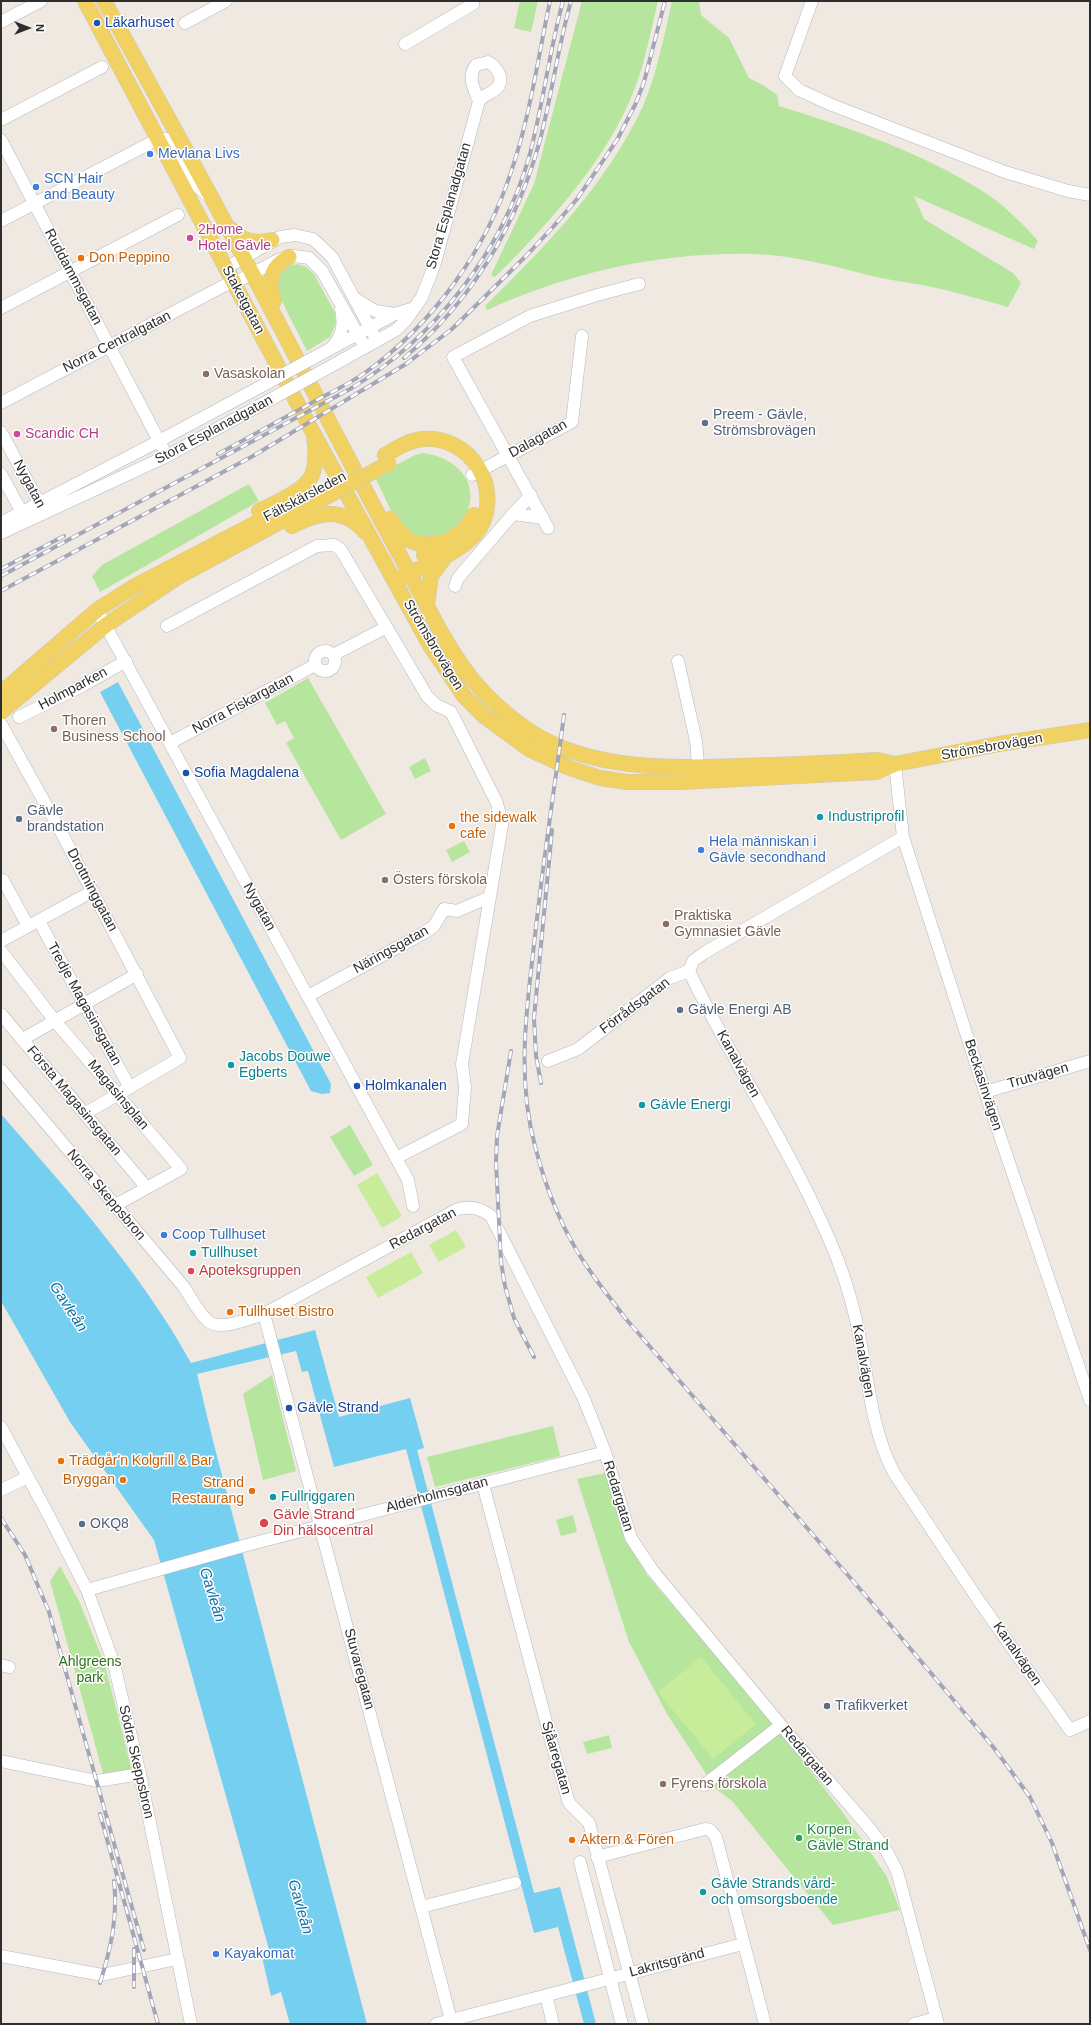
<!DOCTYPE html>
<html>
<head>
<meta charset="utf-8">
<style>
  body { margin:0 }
  #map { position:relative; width:1091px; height:2025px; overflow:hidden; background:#efe9e1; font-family:Arial,sans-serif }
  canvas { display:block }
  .frame { position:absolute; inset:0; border:2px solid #2e2e2e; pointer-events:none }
  .north { position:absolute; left:8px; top:8px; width:40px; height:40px; -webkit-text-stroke:3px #fff; paint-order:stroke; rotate:90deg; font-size:11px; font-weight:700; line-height:16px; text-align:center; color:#2e2e2e }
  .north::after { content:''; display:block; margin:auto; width:14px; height:18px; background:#2e2e2e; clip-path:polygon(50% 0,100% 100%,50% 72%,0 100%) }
</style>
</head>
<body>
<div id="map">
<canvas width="1091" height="2025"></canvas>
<div class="frame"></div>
<div class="north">N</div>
</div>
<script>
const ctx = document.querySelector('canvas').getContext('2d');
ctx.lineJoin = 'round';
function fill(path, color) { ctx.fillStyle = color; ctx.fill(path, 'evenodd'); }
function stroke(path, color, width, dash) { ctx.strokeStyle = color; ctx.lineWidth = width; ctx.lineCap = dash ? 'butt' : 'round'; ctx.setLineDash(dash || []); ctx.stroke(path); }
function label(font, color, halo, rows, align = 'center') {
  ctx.font = font + ' Arial,sans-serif'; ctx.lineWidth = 3; ctx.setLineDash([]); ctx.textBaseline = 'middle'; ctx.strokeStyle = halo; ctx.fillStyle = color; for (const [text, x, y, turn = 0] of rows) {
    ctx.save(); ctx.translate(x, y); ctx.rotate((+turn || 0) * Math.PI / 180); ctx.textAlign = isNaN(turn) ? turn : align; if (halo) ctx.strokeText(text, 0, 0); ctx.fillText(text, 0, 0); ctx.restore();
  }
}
const green = new Path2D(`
  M520,1H538L531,32L514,28Z
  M582,1H658C650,34 644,69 630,100C603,164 544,229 495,277L491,275L534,184Z
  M672,1H699L701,15L729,38L749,78L763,85L777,95L779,106C850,128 921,152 984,192C1004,205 1022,223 1038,241L1034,249L914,196L924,219L1013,273L1021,283L1008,307C985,301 963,294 941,289C921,284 901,282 881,278C839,268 797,255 754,254C660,252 572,272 487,310L485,306C545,247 607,184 643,106C657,73 664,36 672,1Z
  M297,264L306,267L314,274L335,313L336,323L330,337L307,351C300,336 280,301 278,288C276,275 284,266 297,264Z
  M423,453C461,458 484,488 462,523C458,530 448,538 440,539C432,540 423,539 415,538L393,515L376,479L378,475L415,455Z
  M249,484L259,501L100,592L92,576L102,565Z
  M308,678L386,814L341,840L286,743L294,738L285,721L277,725L265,703Z
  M425,758L431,771L415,779L409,767Z
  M464,841L470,852L452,862L446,850Z
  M350,1125L373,1165L354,1176L330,1137Z
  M272,1375L296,1471L263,1480L243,1394Z
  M553,1426L560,1456L435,1487L427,1457Z
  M605,1473L626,1538L647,1575L781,1733L841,1810L886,1875L900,1910L833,1925L732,1801L716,1789L667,1714L629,1642L577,1479Z
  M573,1515L577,1532L561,1536L556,1520Z
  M60,1566L79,1601L105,1665L132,1771L104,1777L50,1581Z
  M609,1735L612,1748L587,1754L583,1742Z`);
const pitch = new Path2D(`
  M377,1173L402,1216L382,1228L357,1185Z
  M456,1230L466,1247L439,1262L429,1245Z
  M411,1252L423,1273L378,1298L366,1277Z
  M701,1657L756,1724L713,1759L658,1692Z`);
const water = new Path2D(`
  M118,682L331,1084L330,1093L322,1094L311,1091L100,692Z
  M1,1114C69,1192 141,1272 191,1363L315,1330L339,1417L410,1398L424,1448L417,1450L534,1893L560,1887L596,2024H584L558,1927L534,1933L406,1449L334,1467L308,1371L302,1372L296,1351L197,1374L213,1441L367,2024H290L281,1992L271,1996L262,1957L270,1953L154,1540L70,1422L1,1301Z`);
const minor = new Path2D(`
  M812,1L785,76L799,90L832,105L1005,172L1068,191L1090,195
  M1,22L41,1
  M185,23L226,1
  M405,44L473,4V1
  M1,120L102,67
  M1,140L167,456
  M1,221L158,139H169L195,184L207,195
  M226,268L280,237L295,235L313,239L332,257L377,341
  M234,283L280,259L294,256L309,258L322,271L365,347
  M356,299L375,311L395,314
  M1,308L178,215
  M332,347C343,335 344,324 341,309
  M328,350L395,314L414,308
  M335,364L396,330L406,320L422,297L435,263L479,101C484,94 491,94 497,88C505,79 497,67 488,62L476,65C467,77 474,89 479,101
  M1,403L233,281
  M1,432L43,510
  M1,474L25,518
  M472,475L572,422L582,336
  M513,514L531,495
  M1,523L159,441L258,388
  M548,528L453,357L530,316L597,295L639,284
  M1,533L167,456L266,402
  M455,586L458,578L513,514L543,518
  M97,610L408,1180L413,1206
  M167,626L317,546L334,545L341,550L427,696L436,705L451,712L497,803L502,825L462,1064L465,1087L462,1124L396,1158
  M315 661a10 10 0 1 1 20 0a10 10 0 1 1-20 0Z
  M333,655L385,628
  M678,661L696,741L699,776
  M19,717L82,686L126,661
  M1,724L61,832L180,1058L86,1113
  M170,743L315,665
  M895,764L903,837L985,1092L1090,1400
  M3,880L28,926
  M39,921L130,1088
  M1,941L93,891
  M1,951L55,1021L181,1169L114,1206
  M689,971C735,1068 797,1158 837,1258C847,1284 855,1312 860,1339C869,1385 872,1431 894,1473L979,1601L1070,1730L1090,1721
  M308,996L424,933L434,926L444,909L457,911L490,897
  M1,1014L147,1188
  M23,1039L137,974
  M548,1061L578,1049L670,978L689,971L693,961L704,953L903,837
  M1,1070L184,1287C191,1298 198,1312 208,1321C220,1332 250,1318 264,1314L458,1209C472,1206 480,1208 491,1216L584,1399L605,1452L631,1538L653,1571L795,1742L871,1830L887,1852L897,1871L938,2024
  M985,1092L1090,1061
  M264,1314L452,2024
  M1,1427L49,1516L87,1590L114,1664L140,1774L191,2024
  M483,1484L552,1744L569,1803L589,1823L643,2024
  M1,1490L28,1477
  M87,1590L247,1545L605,1452
  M1,1665L9,1667
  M1,1761L97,1781L140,1774
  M704,1785L781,1725
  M597,1857L705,1829L710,1830L716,1837L765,2024
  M580,1862L622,2024
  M421,1907L515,1883
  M1,1956L102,1975L177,1959
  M546,1995L553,2024
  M436,2024L743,1944
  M914,2024L936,2018`);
const major = new Path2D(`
  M85,1L311,429L429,644L464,696L484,716L529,749L567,767L600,778L627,782H681L876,772L895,764L999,744L1090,730
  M104,1C175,130 246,259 313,390C344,451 376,511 409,572C427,605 443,640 466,671C486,699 522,730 553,744C612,770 675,768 738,766C784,765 830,763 877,760L895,764
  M231,229C243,242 256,244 272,240
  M274,301C267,281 271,267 289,257
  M385,455C397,448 409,440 424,439C470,436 503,487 480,528C465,552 425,564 401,578
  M259,511C272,505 301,492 309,480C317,470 316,449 314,437
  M390,519C407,544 413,546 443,543
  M292,526C319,512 343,506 365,532
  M424,555L463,531L474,515
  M427,605L431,576L445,557
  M1,693L97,610L135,586L275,513
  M1,712L106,625L178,577L317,502`);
const rail = new Path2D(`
  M404,358C472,301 517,225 540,140C552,94 558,47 571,1
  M218,454C248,438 278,421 308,405C327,394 348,385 366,372C433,324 486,250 511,172C530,117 538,58 550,1
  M1,569L64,536
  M1,576L350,389C434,339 502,252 529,157C543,106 549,52 563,1
  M1,591L253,456L406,364L452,329L527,255L553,227L577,199L617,140L636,103L644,82L665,1
  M564,715C554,792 542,868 534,945C526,1012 517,1080 535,1146C546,1190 564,1234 590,1271C601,1287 614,1303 626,1319L866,1596L994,1748L1030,1797L1052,1843L1090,1950
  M511,1051L497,1136L496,1162L501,1262L505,1286L514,1318L534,1357
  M541,1083L536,1056L534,1018L552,830
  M1,1518L25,1555L49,1612L144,1950
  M100,1814L158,2024
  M134,1949V1987
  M100,1983C111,1948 118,1917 114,1881`);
const minorBridge = new Path2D(`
  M258,388L328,350
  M266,402L335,364`);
const majorBridge = new Path2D(`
  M317,502L389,463`);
const markers = [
  [97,23,4,"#1a4fb4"],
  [150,154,4,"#3f7fe0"],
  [36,187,4,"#3f7fe0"],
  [190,238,4,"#d1479c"],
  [81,258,4,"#e8710a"],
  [206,374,4,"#8d6e63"],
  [705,423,4,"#5c6f8a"],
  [17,434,4,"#d1479c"],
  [54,729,4,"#8d6e63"],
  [186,773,4,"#1a4fb4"],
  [820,817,4,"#0f9aa8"],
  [19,819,4,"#5c6f8a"],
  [452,826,4,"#e8710a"],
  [701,850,4,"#3f7fe0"],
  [385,880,4,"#8d6e63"],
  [666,924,4,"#8d6e63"],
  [680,1010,4,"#5c6f8a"],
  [231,1065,4,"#0f9aa8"],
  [357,1086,4,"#1a4fb4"],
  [642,1105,4,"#0f9aa8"],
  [164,1235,4,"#3f7fe0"],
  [193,1253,4,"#0f9aa8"],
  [191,1271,4,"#e0444e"],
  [230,1312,4,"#e8710a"],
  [289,1408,4,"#1a4fb4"],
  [61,1461,4,"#e8710a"],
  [123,1480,4,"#e8710a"],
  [252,1491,4,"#e8710a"],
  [273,1497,4,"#0f9aa8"],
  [264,1523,5,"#e0444e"],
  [82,1524,4,"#5c6f8a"],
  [827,1706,4,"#5c6f8a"],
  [663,1784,4,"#8d6e63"],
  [799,1838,4,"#2e9e5b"],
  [572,1840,4,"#e8710a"],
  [703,1892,4,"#0f9aa8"],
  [216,1954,4,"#3f7fe0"]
];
const transitNames = [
  ["Läkarhuset",105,23],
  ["Sofia Magdalena",194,773],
  ["Holmkanalen",365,1086],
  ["Gävle Strand",297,1408]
];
const shopNames = [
  ["Mevlana Livs",158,154],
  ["SCN Hair",44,179],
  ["and Beauty",44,195],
  ["Hela människan i",709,842],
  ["Gävle secondhand",709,858],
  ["Coop Tullhuset",172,1235],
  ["Kayakomat",224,1954]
];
const streetNames = [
  ["Stora Esplanadgatan",449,206,-74],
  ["Ruddammsgatan",73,277,62],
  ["Staketgatan",243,300,62],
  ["Norra Centralgatan",117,342,-27],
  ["Stora Esplanadgatan",214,430,-28],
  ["Dalagatan",538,439,-29],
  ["Nygatan",29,484,62],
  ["Fältskärsleden",305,497,-28],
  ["Strömsbrovägen",433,645,59],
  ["Holmparken",73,689,-28],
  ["Norra Fiskargatan",243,704,-28],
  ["Strömsbrovägen",992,747,-10],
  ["Drottninggatan",92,890,62],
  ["Nygatan",259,907,61],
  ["Näringsgatan",391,950,-29],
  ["Tredje Magasinsgatan",84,1004,61],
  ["Förrådsgatan",635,1006,-37],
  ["Kanalvägen",738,1064,61],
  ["Trutvägen",1038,1076,-16],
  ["Beckasinvägen",983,1085,72],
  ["Magasinsplan",118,1095,50],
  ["Första Magasinsgatan",74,1101,50],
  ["Norra Skeppsbron",106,1195,50],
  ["Redargatan",423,1229,-28],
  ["Kanalvägen",863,1361,80],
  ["Alderholmsgatan",437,1495,-15],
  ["Redargatan",618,1496,73],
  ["Kanalvägen",1017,1654,55],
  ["Stuvaregatan",359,1669,75],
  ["Redargatan",807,1756,50],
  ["Sjåaregatan",556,1758,74],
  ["Södra Skeppsbron",136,1762,77],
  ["Lakritsgränd",667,1963,-15]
];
const hotelNames = [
  ["2Home",198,230],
  ["Hotel Gävle",198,246],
  ["Scandic CH",25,434]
];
const foodNames = [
  ["Don Peppino",89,258],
  ["the sidewalk",460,818],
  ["cafe",460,834],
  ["Tullhuset Bistro",238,1312],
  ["Trädgår'n Kolgrill & Bar",69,1461],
  ["Bryggan",115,1480,"right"],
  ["Strand",244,1483,"right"],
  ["Restaurang",244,1499,"right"],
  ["Aktern & Fören",580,1840]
];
const educationNames = [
  ["Vasaskolan",214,374],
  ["Thoren",62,721],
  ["Business School",62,737],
  ["Östers förskola",393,880],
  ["Praktiska",674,916],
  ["Gymnasiet Gävle",674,932],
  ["Fyrens förskola",671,1784]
];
const serviceNames = [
  ["Preem - Gävle,",713,415],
  ["Strömsbrovägen",713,431],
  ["Gävle",27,811],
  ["brandstation",27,827],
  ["Gävle Energi AB",688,1010],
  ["OKQ8",90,1524],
  ["Trafikverket",835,1706]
];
const cultureNames = [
  ["Industriprofil",828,817],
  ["Jacobs Douwe",239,1057],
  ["Egberts",239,1073],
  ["Gävle Energi",650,1105],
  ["Tullhuset",201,1253],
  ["Fullriggaren",281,1497],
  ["Gävle Strands vård-",711,1884],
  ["och omsorgsboende",711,1900]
];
const healthNames = [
  ["Apoteksgruppen",199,1271],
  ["Gävle Strand",273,1515],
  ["Din hälsocentral",273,1531]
];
const parkNames = [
  ["Ahlgreens",90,1662],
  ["park",90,1678]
];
const leisureNames = [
  ["Korpen",807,1830],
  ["Gävle Strand",807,1846]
];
const waterNames = [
  ["Gavleån",68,1307,57],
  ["Gavleån",212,1595,73],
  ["Gavleån",300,1907,74]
];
fill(green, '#b6e59e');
fill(pitch, '#c9ec9a');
fill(water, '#75cff0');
stroke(minor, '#b4b7c1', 13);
stroke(major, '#c9c9c9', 16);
stroke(minor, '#fff', 12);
stroke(major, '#f2d163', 15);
stroke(rail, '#a3a6b8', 4);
stroke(rail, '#fff', 2.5, [8]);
stroke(minorBridge, '#b4b7c1', 13, []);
stroke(majorBridge, '#c9c9c9', 16, []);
stroke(minorBridge, '#fff', 12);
stroke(majorBridge, '#f2d163', 15);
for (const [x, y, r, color] of markers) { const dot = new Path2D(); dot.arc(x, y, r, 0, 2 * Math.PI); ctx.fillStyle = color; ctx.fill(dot); stroke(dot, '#fff', 1.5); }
label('14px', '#164399', '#fff', transitNames, 'left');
label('14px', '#366cbe', '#fff', shopNames, 'left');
label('14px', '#2e2e2e', '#fff', streetNames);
label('14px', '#b23c85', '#fff', hotelNames, 'left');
label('14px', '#c56008', '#fff', foodNames, 'left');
label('14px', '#785e54', '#fff', educationNames, 'left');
label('14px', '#4e5e75', '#fff', serviceNames, 'left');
label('14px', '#0d838f', '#fff', cultureNames, 'left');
label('14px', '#be3a42', '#fff', healthNames, 'left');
label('14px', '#2c6e1b', '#fff', parkNames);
label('14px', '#27864d', '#fff', leisureNames, 'left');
label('italic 15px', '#0d6fa3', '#fff', waterNames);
</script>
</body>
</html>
